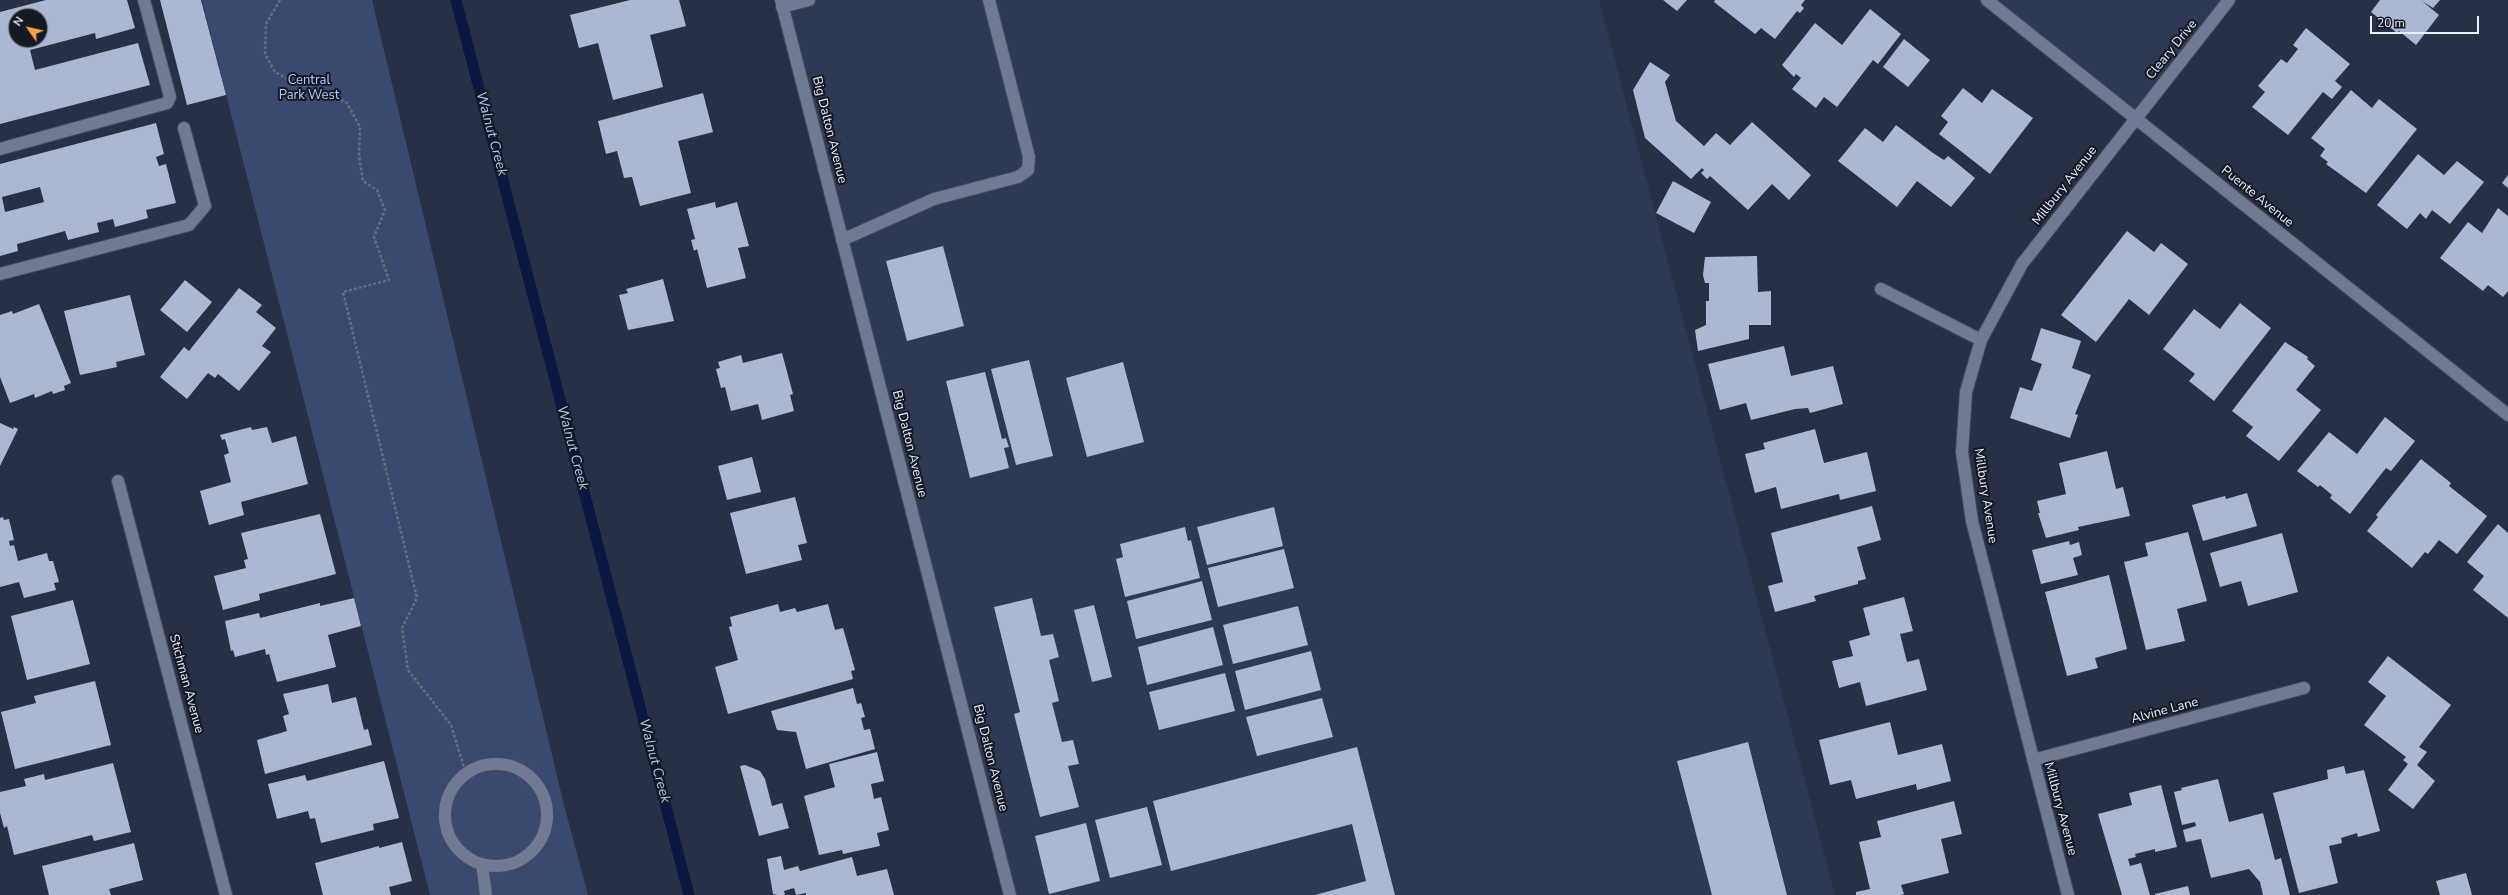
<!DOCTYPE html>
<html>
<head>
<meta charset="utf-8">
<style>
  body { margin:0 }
  #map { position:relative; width:2508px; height:895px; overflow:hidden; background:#273045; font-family:"Nunito Sans",sans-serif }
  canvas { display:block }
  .north { position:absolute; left:8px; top:8px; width:40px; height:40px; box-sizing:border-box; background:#141822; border:1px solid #696e7a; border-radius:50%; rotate:304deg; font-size:11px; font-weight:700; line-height:16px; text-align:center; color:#e9effd }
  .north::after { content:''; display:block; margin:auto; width:14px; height:18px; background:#f7a248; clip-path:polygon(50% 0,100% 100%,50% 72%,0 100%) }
  .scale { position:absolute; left:2370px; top:16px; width:109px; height:18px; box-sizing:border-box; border:2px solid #e9effd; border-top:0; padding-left:5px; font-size:12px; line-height:14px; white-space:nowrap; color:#e9effd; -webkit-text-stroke:3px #141822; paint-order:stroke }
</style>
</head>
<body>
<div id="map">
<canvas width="2508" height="895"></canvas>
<div class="north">N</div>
<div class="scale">20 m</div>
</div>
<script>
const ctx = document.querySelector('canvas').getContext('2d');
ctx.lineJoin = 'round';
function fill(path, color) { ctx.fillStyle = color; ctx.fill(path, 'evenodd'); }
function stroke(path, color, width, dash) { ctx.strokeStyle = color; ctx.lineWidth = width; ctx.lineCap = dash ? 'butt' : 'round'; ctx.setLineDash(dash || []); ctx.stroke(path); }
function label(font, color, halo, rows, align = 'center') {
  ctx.font = font + ' "Nunito Sans",sans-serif'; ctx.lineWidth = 4; ctx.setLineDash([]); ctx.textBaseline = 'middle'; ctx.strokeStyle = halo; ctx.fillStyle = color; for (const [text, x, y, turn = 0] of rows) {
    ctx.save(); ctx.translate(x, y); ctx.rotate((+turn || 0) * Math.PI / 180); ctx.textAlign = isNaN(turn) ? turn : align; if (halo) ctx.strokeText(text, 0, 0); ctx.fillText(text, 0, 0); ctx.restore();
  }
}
const built = new Path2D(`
  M781,0H1599L1835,895H1010Z
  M1987,0H2229L2136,118Z`);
const green = new Path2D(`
  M202,0H372L564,805L588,895H430Z`);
const stream = new Path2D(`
  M456,0L689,895`);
const building = new Path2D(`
  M46,0H127L135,28L96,39L95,33L30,50L35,70L138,43L150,85L0,124V12ZM16,16H40V40H16Z
  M160,0H201L226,95L187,105Z
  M630,0H679L686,26L650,35L663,87L613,100L598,43L579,48L570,15Z
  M1663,0H1687L1677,11Z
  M1715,0H1805L1801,5L1804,8L1800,13L1797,11L1775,39L1761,28L1755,34L1714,2Z
  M2380,0H2440L2433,8L2422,1L2439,15L2416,45L2399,31L2397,33L2371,12Z
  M1870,9L1901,34L1878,64L1873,60L1837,107L1824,97L1816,108L1792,89L1801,78L1796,74L1794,77L1782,65L1815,23L1842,45Z
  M2306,28L2350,64L2335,81L2342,87L2332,99L2323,92L2288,135L2252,107L2265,92L2258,86L2281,59L2287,63L2298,49L2293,45Z
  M1904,39L1930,60L1908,87L1883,67Z
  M1650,62L1670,75L1665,82L1676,121L1704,146L1716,133L1730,145L1752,122L1811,175L1789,200L1772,184L1748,210L1710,176L1707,179L1701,173L1704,170L1702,168L1691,179L1645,138L1633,90Z
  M1963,88L1982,103L1992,89L2033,118L1990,174L1939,134L1948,122L1941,116Z
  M2351,90L2372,108L2379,99L2417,129L2366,193L2326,164L2328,162L2320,156L2325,149L2311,138Z
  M703,93L713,132L678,141L691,193L640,206L632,177L624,178L617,151L606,154L598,121Z
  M156,123L164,154L156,157L159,166L166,164L176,203L146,210L148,218L115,227L113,219L97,223L99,232L68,240L65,231L17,244L18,251L0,256V164ZM40,187L44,202L5,212L2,197Z
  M1896,125L1933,153L1944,160L1948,156L1975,178L1951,207L1917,181L1897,207L1838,161L1865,128L1883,142Z
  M2418,154L2444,175L2457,161L2484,182L2450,224L2432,210L2426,219L2420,213L2407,229L2377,205Z
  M2508,175V188L2502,183Z
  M1673,181L1711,202L1694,233L1656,213Z
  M715,202L716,208L737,202L749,246L738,248L746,278L707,288L697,249L694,251L691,240L695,239L687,209Z
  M2498,208L2508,216V291L2503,297L2488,285L2483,291L2440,258L2468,222L2482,233Z
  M2127,231L2154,252L2161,243L2188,264L2149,315L2129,299L2096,342L2061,315Z
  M943,246L964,326L907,341L886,261Z
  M1757,256L1758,292L1771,291V325H1749V339L1698,351L1695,330L1706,325V301H1709V283H1705L1703,275L1705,257Z
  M663,279L674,321L628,330L619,295L628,293L626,289Z
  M185,280L212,302L187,332L160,310Z
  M239,288L262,305L256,312L276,328L262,346L271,352L239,391L218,374L215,378L208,373L187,399L160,377L184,347L189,351Z
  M130,295L145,355L116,362L117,367L80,375L64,311Z
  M2240,303L2271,328L2214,401L2189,381L2195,374L2163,349L2194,309L2220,329Z
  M39,304L71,383L64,386L65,390L53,394L52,391L35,398L34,394L10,403L0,377V315L12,311L13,314Z
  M2041,328L2081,341L2072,368L2091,375L2075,414L2078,415L2070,438L2010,418L2020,387L2032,391L2042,364L2031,360Z
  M2285,342L2308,357L2307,359L2315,366L2296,390L2321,410L2279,461L2246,436L2253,427L2232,411Z
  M1784,346L1791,376L1833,366L1843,404L1810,413L1808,408L1795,409L1751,420L1746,403L1720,410L1708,364Z
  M782,353L793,394L790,395L794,411L762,420L758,404L731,411L725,387L721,388L716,369L720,368L718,362L741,355L743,363Z
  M1029,360L1053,456L1016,465L991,369Z
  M1123,362L1144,442L1087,457L1066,378Z
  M985,372L1002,439L1006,438L1009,447L1004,448L1009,468L970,478L946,381Z
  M2385,417L2415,441L2391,471L2386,468L2350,514L2330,498L2332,495L2320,485L2318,487L2297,471L2329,432L2357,454Z
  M0,423L13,429L14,427L18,429L0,466Z
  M251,427L252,430L267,427L272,443L296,436L308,484L241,502L244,515L209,525L200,491L231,482L224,455L229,453L225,439L222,440L220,435Z
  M1815,429L1824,463L1867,452L1876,491L1840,500L1839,494L1781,509L1776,487L1755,493L1745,454L1765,449L1763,443Z
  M2107,451L2116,489L2123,487L2130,516L2078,527L2079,530L2046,538L2038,513H2040L2037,501L2066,494L2059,463Z
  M752,457L761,492L727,500L718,466Z
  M2421,459L2451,483L2449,486L2487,516L2457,554L2439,540L2428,554L2425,552L2412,568L2367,531L2378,517L2376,515Z
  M2247,493L2257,526L2203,541L2192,505L2225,496L2226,499Z
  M795,497L807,543L798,545L802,560L746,574L730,513Z
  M1872,506L1881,540L1857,547L1866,579L1858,581V584L1814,596L1816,601L1775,612L1768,586L1783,582L1771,533Z
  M1274,507L1283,546L1207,565L1197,527Z
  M320,514L336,574L259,594L260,600L223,610L214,576L246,568L244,560L248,559L241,533Z
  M3,517L4,520L9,519L14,540L9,541L10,546L14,545L18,561L47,553L49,561H53L59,582L54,583L56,590L24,598L19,582L0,587V518Z
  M2498,524L2508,533V618L2473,590L2484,576L2467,562Z
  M1185,527L1188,541L1191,540L1200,578L1125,597L1116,559L1123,557L1120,544Z
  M2188,532L2207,601L2177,609L2185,641L2146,650L2124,562L2148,556L2145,543Z
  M2282,533L2298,592L2248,606L2241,581L2220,587L2210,553Z
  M2069,541L2070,545L2079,542L2082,555L2073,558L2078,575L2041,584L2032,550Z
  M1284,549L1294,588L1218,607L1208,568Z
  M2109,575L2127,649L2095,658L2098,668L2067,676L2045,592Z
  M1202,581L1212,620L1136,639L1127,601Z
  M1904,597L1913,631L1900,634L1907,662L1919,659L1927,690L1866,706L1860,682L1839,688L1832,661L1853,656L1849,641L1870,635L1863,608Z
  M354,598L361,626L328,635L336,667L277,682L269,654L266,655L265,649L235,657L233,650L231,651L225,621L259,613L260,618L320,603V606Z
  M1032,598L1041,636L1053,634L1059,657L1049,660L1059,701L1052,703L1062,742L1073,740L1079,764L1068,766L1079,807L1040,817L1014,714L1020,712L994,607Z
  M73,600L90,664L27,680L11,616Z
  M778,604L780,612L795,608L797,612L828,604L835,630L843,628L855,670L851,671L853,679L728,714L715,667L738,660L729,627L732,626L730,617Z
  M1094,605L1112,677L1092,682L1074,610Z
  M1298,606L1308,645L1233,664L1223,625Z
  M1213,627L1223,665L1147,685L1138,647Z
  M1311,651L1321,690L1245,710L1235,671Z
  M2388,656L2451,705L2419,747L2427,752L2417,765L2435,781L2413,809L2388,790L2408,764L2403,760L2406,757L2364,725L2386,696L2368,682Z
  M1225,673L1235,711L1159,730L1149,692Z
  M95,681L111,745L15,769L1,712L36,703L34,696Z
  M328,684L332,703L356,697L364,730L368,729L372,745L265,774L257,740L287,731L283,716L289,714L283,694Z
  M853,688L857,704L861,703L865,717L861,718L864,730L870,729L875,749L806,769L796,732L777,730L771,711Z
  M1322,698L1333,737L1257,756L1246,717Z
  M1890,722L1898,755L1942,744L1951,781L1917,790L1916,784L1856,799L1851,780L1830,785L1819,740Z
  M1748,742L1787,895H1712L1677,761Z
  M1357,747L1395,895H1315L1366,881L1352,824L1171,871L1153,801Z
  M877,752L884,781L871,784L874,799L881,797L889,830L877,833L880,846L843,854L842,850L819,855L804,796L835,787L829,764Z
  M384,761L399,818L373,824L374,830L321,843L315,818L310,819L308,811L277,819L268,784L305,775L307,781Z
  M113,763L131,832L94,841L92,835L14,855L7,826L4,828L0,813V792L26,786L24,779L44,774L45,780Z
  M745,765L760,771L765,779L772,806L782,803L789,828L759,836L740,766Z
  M2344,766L2346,774L2364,770L2380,831L2358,837L2357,833L2341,838L2342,843L2329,846L2338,883L2299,893L2273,793L2328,779L2327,770Z
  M2218,779L2229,822L2263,813L2275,860L2281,858L2290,895H2263L2260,882L2249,869L2211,878L2201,839L2186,842L2183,830L2196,826L2195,822L2182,825L2174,792L2182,790L2181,788Z
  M2161,785L2177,847L2155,852V849L2135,854L2136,857L2128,859L2130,866L2141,863L2150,895H2122L2098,814L2132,805L2129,793Z
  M1954,801L1962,834L1941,839L1949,873L1901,885L1904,894L1901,895H1856V892L1870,889L1859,842L1881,837L1877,821Z
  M1147,807L1162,865L1110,878L1095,820Z
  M1086,823L1100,881L1049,894L1035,836Z
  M402,842L412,881L389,887L391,895H323L315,863L379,846V848Z
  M134,843L143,880L109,889L111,895H49L42,866Z
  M781,856L784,870L798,866L800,871L852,857L857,876L887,869L894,895H806V893L796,895L794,888L784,891L785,895H777L773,894L767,859Z
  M2466,873L2472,895H2440L2436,881Z
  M2188,886L2190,895H2155V894Z`);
const path = new Path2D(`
  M280,0L266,24L265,54L275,72L295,83L328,93L347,103L360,127L359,156L363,181L377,190L385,210L374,237L389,280L343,292L417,598L402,628L408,670L451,725L466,774`);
const minor = new Path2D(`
  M781,0L1010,895
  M1987,0L2508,415
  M782,7L809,0
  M0,149L167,103L170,97L144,0
  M842,240L934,199L1018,177L1028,170L1029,157L989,0
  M0,274L189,225L205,206L184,128
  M1881,289L1981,340
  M118,481L226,895
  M2033,760L2304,688
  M445 815a51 51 0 1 1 102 0a51 51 0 1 1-102 0Z
  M482,864L486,895
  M2068,895L1972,521L1962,452L1966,392L1981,340L2022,264L2229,0`);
const streetNames = [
  ["Cleary Drive",2172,50,-51],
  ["Big Dalton Avenue",829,130,76],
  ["Millbury Avenue",2065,186,-52],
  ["Puente Avenue",2257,197,39],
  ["Big Dalton Avenue",909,444,76],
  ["Millbury Avenue",1985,496,81],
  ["Stichman Avenue",186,684,75],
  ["Alvine Lane",2165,711,-15],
  ["Big Dalton Avenue",990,758,76],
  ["Millbury Avenue",2060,809,75]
];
const parkNames = [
  ["Central",309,81],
  ["Park West",309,96]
];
const waterNames = [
  ["Walnut Creek",491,134,75],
  ["Walnut Creek",572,448,75],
  ["Walnut Creek",654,761,75]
];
fill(built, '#2e3953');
fill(green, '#3a496f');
stroke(stream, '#0b1741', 11);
fill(building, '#acb8d2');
stroke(minor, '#444c5d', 14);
stroke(path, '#666e81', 2.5, [3, 2]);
stroke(minor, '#707a93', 12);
label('13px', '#e9effd', '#141822', streetNames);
label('13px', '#b5c8f5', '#141822', parkNames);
label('italic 14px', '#b2c5f2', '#141822', waterNames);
</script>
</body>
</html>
